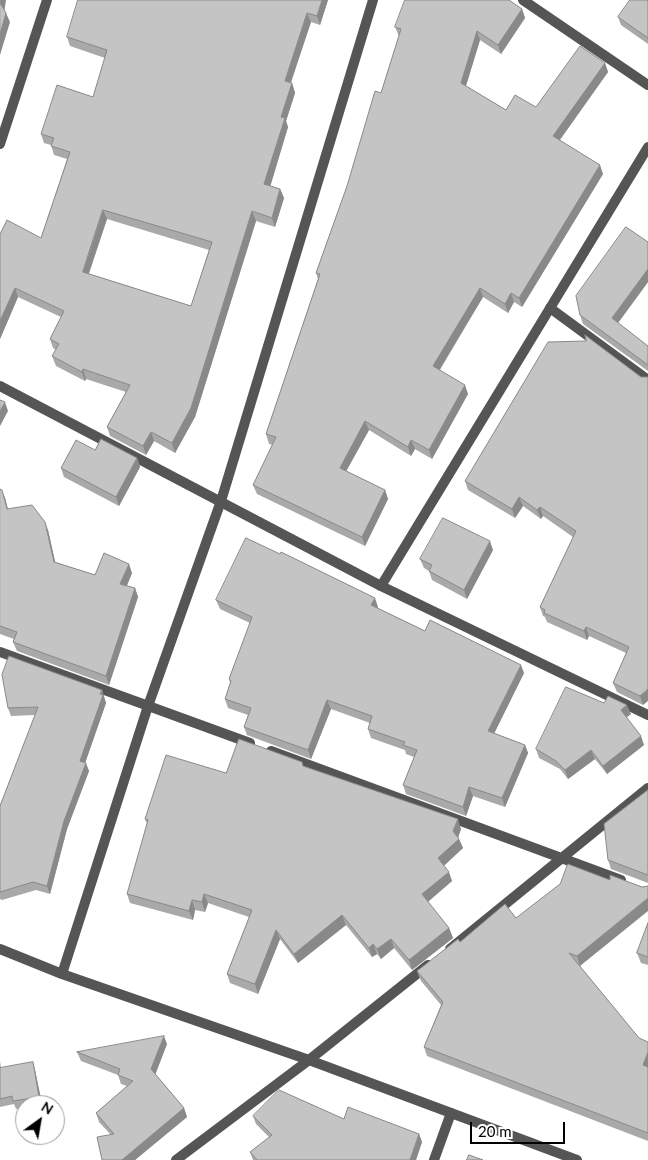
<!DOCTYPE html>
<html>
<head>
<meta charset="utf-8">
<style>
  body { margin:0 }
  #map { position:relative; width:648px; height:1160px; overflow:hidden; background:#fff; font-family:Lato,sans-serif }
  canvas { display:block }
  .north { position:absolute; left:15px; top:1095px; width:50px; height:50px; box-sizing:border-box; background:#fff; border:1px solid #999; border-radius:50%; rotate:32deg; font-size:14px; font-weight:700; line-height:20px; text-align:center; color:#000 }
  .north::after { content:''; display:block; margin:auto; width:18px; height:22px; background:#000; clip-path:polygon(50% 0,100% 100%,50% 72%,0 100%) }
  .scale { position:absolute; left:470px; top:1122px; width:95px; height:22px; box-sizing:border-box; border:2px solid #000; border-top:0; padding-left:6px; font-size:15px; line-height:18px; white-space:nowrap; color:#000; -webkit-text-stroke:4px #fff; paint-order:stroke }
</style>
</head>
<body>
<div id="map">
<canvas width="648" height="1160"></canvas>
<div class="north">N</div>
<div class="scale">20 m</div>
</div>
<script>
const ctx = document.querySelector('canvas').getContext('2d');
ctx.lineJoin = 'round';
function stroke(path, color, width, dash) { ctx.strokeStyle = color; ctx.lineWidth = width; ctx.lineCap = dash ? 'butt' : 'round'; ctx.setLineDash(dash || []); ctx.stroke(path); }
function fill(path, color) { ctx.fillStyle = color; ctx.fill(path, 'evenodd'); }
const minor = new Path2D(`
  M523,0L648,85
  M550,308L648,380
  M0,386L381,586L648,715
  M0,652L250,743
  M271,751L621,880
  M450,949L648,788
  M176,1160L309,1060L428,965
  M434,1160L451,1113`);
const tertiary = new Path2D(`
  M0,144L47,0
  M381,586L648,147
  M0,949L62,974L309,1060L577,1160
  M62,974L148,706L221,501L373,0`);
const wall = new Path2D(`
  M328,0L320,25L311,22L291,83H292L295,93L286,121L288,127L270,186L280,189L284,198L275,227L256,221L195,417L175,453L154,441L146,455L110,436L107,427L126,392L86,379L85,381L56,366L52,356L56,350L53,348L50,339L61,317L18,297L0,339V234L41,238L67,159L54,155L51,145L44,143L41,134L93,97L105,58L70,46L67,37ZM107,219L209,250L191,306L89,274Z
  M648,0V44L621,25L618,17Z
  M522,9L525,18L501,54L480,40L466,86L506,110L536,107L605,63L608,72L560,140L603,174L522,307L514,302L508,313L483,297L440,370L468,394L432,459L415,449L411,456L369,430L346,471L385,490L388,499L365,546L257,494L253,485L273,445L269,444L266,434L318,279L316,273L381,93L399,36L395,27Z
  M648,242V282L618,323L648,346V371L583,324L580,315Z
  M641,377L643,705L617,692L613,683L626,653L589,636L587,640L547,622L545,617L543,616L540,607L573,537L543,516L541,519L523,506L515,518L468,490L465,481Z
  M95,450L137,458L140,467L119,506L64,477L61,468Z
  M0,489L5,498L8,509L48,530L55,562L95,575L132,573L127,586L135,588L138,597L109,685L17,651L13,642L14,639L0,634Z
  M493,550L467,599L432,580L429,571L424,568L420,559Z
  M216,600L378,607L377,608L425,631L524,673L494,733L525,745L528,753L505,807L473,796L466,816L406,794L403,785L414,757L406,754L405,750L371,738L368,729L370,723L331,709L311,759L247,735L244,727L248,715L228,708L225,699L230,683L229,679L250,623L220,609Z
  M102,690L106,703L85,763L89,771L67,829L50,894L36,890L2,900L0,899V806L35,715L11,716L8,708Z
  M631,714L626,718L644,745L607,774L595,759L568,779L560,769L539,758L536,749Z
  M304,766L461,829L458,837L463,848L444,866L452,881L428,902L449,928L453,938L412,970L394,948L381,959L377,954L372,957L346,925L298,963L280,939L258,994L230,983L227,974L249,917L208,903L205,912L195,910L193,920L130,903L127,894L147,824L145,819L226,773Z
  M648,790V883L611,869L608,860Z
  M610,880L642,887L580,966L579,965L639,1038L648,1042V1141L427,1056L424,1047L441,1005L421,981L417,971L460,942L516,918Z
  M648,923V965L641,963L637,953Z
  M167,1044L155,1074L184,1108L187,1117L135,1160H102L111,1135L99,1122L96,1113L127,1086L121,1084L118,1075L81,1061L77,1052Z
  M0,1061L1,1068L33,1062L35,1070L42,1104L25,1105V1107L16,1109L14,1104L0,1107Z
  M253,1116L344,1119L419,1134L422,1142L416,1160H253L250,1152L269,1137L256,1124Z`);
const shadedWall = new Path2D(`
  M1,0H6L4,13L0,3Z
  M322,0H328L320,25L317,16Z
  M522,9L525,18L501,54L498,45Z
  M6,13L10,22L0,55V34Z
  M307,13L311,22L288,90L285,81Z
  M477,31L480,40L464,92L461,83Z
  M605,63L608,72L556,145L553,136Z
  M292,83L295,93L286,121L288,127L268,194L264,184L281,117Z
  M600,165L603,174L522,307L519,298Z
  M280,189L284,198L275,227L272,218Z
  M103,210L107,219L86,281L83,272Z
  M252,211L256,221L195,417L175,453L172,443Z
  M648,269V282L615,327L612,318Z
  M15,288L18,297L0,339V321Z
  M480,288L483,297L436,375L433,366Z
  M511,293L514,302L508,313L505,304Z
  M83,369L86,379L85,381L82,372Z
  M465,385L468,394L432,459L429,450Z
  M5,402L8,411L0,426V411Z
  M365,421L369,430L343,477L340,468Z
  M151,432L154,441L146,455L143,446Z
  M411,440L415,449L411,456L408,447Z
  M137,458L140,467L119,506L116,497Z
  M2,490L5,498L10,518L7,509Z
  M385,490L388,499L365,546L362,537Z
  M519,497L523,506L515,518L512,509Z
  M540,507L543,516L541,519L537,510Z
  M45,522L48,530L57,570L54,562Z
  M490,541L493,550L467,599L464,590Z
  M129,564L132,573L124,592L120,584Z
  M135,588L138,597L109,685L106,676Z
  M375,598L378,607L375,614L371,605Z
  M586,627L589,636L587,640L584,631Z
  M521,665L524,673L491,740L488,731Z
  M648,689V701L643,705L640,696Z
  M102,690L106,703L83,769L80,761Z
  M327,700L331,709L311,759L308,750Z
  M627,705L631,714L624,719L621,710Z
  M641,736L644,745L607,774L603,766Z
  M525,745L528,753L505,807L502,798Z
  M591,750L595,759L568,779L565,770Z
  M86,763L89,771L67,829L50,894L47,886L64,821Z
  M469,787L473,796L466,816L463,807Z
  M458,819L461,829L457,841L453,831Z
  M459,839L463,848L441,868L438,858Z
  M449,872L452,881L425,904L422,894Z
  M204,894L208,903L205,912L202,902Z
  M648,898V911L580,966L577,956Z
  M192,900L195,910L193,920L189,911Z
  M342,915L346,925L298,963L294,954Z
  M449,928L453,938L412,970L409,960Z
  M276,930L280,939L258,994L255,984Z
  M391,939L394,948L381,959L377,949Z
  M373,944L377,954L372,957L369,948Z
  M164,1036L167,1044L154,1078L151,1069Z
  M648,1052V1070L643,1065Z
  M33,1062L35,1070L42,1104L39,1097Z
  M184,1108L187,1117L135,1160H122Z
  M419,1134L422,1142L416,1160H410Z`);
const building = new Path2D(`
  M0,0H1L0,3L6,13L0,34Z
  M78,0H322L317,16L307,13L285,81L292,83L281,117L285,118L264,184L280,189L272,218L252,211L191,408L172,443L151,432L143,446L107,427L130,385L83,369L82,372L52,356L59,344L50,339L64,311L15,288L0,321V234L7,220L41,238L70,152L51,146L54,138L41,134L57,85L93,97L107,50L67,37ZM103,210L212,242L191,306L83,272Z
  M405,0H509L522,9L498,45L477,31L461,83L506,110L515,95L536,107L580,46L605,63L553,136L600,165L519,298L511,293L505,304L480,288L433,366L465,385L429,450L411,440L408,447L365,421L340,468L385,490L362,537L253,485L276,437L266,434L320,274L316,273L347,186L375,91L381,93L401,29L395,27Z
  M630,0H648V38L618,17Z
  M626,227L648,242V269L612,318L648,346V365L580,315L576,296Z
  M585,335L641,377H648V689L640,696L613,683L629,647L586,627L584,631L544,613L545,610L540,607L576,531L540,507L537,510L519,497L512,509L465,481L548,342L586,341Z
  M0,400L5,402L0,411Z
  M101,439L137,458L116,497L61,468L76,440L95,450Z
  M0,489L2,490L7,509L32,505L45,522L54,562L95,575L104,553L129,564L120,584L135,588L106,676L13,642L17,632L0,626Z
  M443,518L490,541L464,590L429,571L432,565L420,559Z
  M246,538L280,554L281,552L375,598L371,605L425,631L430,620L521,665L488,731L525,745L502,798L469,787L463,807L403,785L417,750L403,745L405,742L368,729L372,716L327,700L308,750L244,727L251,708L225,699L231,681L229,679L252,617L216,600Z
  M9,656L102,690L100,694L103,695L80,761L86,763L64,821L47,886L33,882L0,892V806L38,707L8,708L2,675Z
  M566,687L604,703L608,696L627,705L621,710L641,736L603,766L591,750L565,770L556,761L536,749Z
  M239,739L302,762L303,766L458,819L453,831L459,839L438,858L449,872L422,894L449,928L409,960L391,939L377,949L373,944L369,948L342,915L294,954L276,930L255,984L227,974L252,910L204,894L202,902L192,900L189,911L127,894L148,820L145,819L166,755L226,773Z
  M648,790V875L608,860L604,824Z
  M568,864L610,880V875L642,887L648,886V898L577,956L569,953L639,1038L648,1042V1052L643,1065L648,1067V1133L424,1047L443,1002L417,971L458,939L460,942L505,904L516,918L560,884Z
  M648,923V957L637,953Z
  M164,1036L151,1069L184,1108L122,1160H102L97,1137L114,1134L96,1113L133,1081L118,1075L120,1069L77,1052Z
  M33,1062L39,1097L13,1101L12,1096L0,1099V1068Z
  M279,1090L344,1119L348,1107L419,1134L410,1160H257L250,1152L272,1135L253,1116Z
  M469,1155L483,1160H467Z`);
stroke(minor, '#555', 10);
stroke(tertiary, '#555', 10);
fill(wall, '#a9a9a9');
fill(shadedWall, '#898989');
fill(building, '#c4c4c4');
stroke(building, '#898989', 1);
</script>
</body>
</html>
